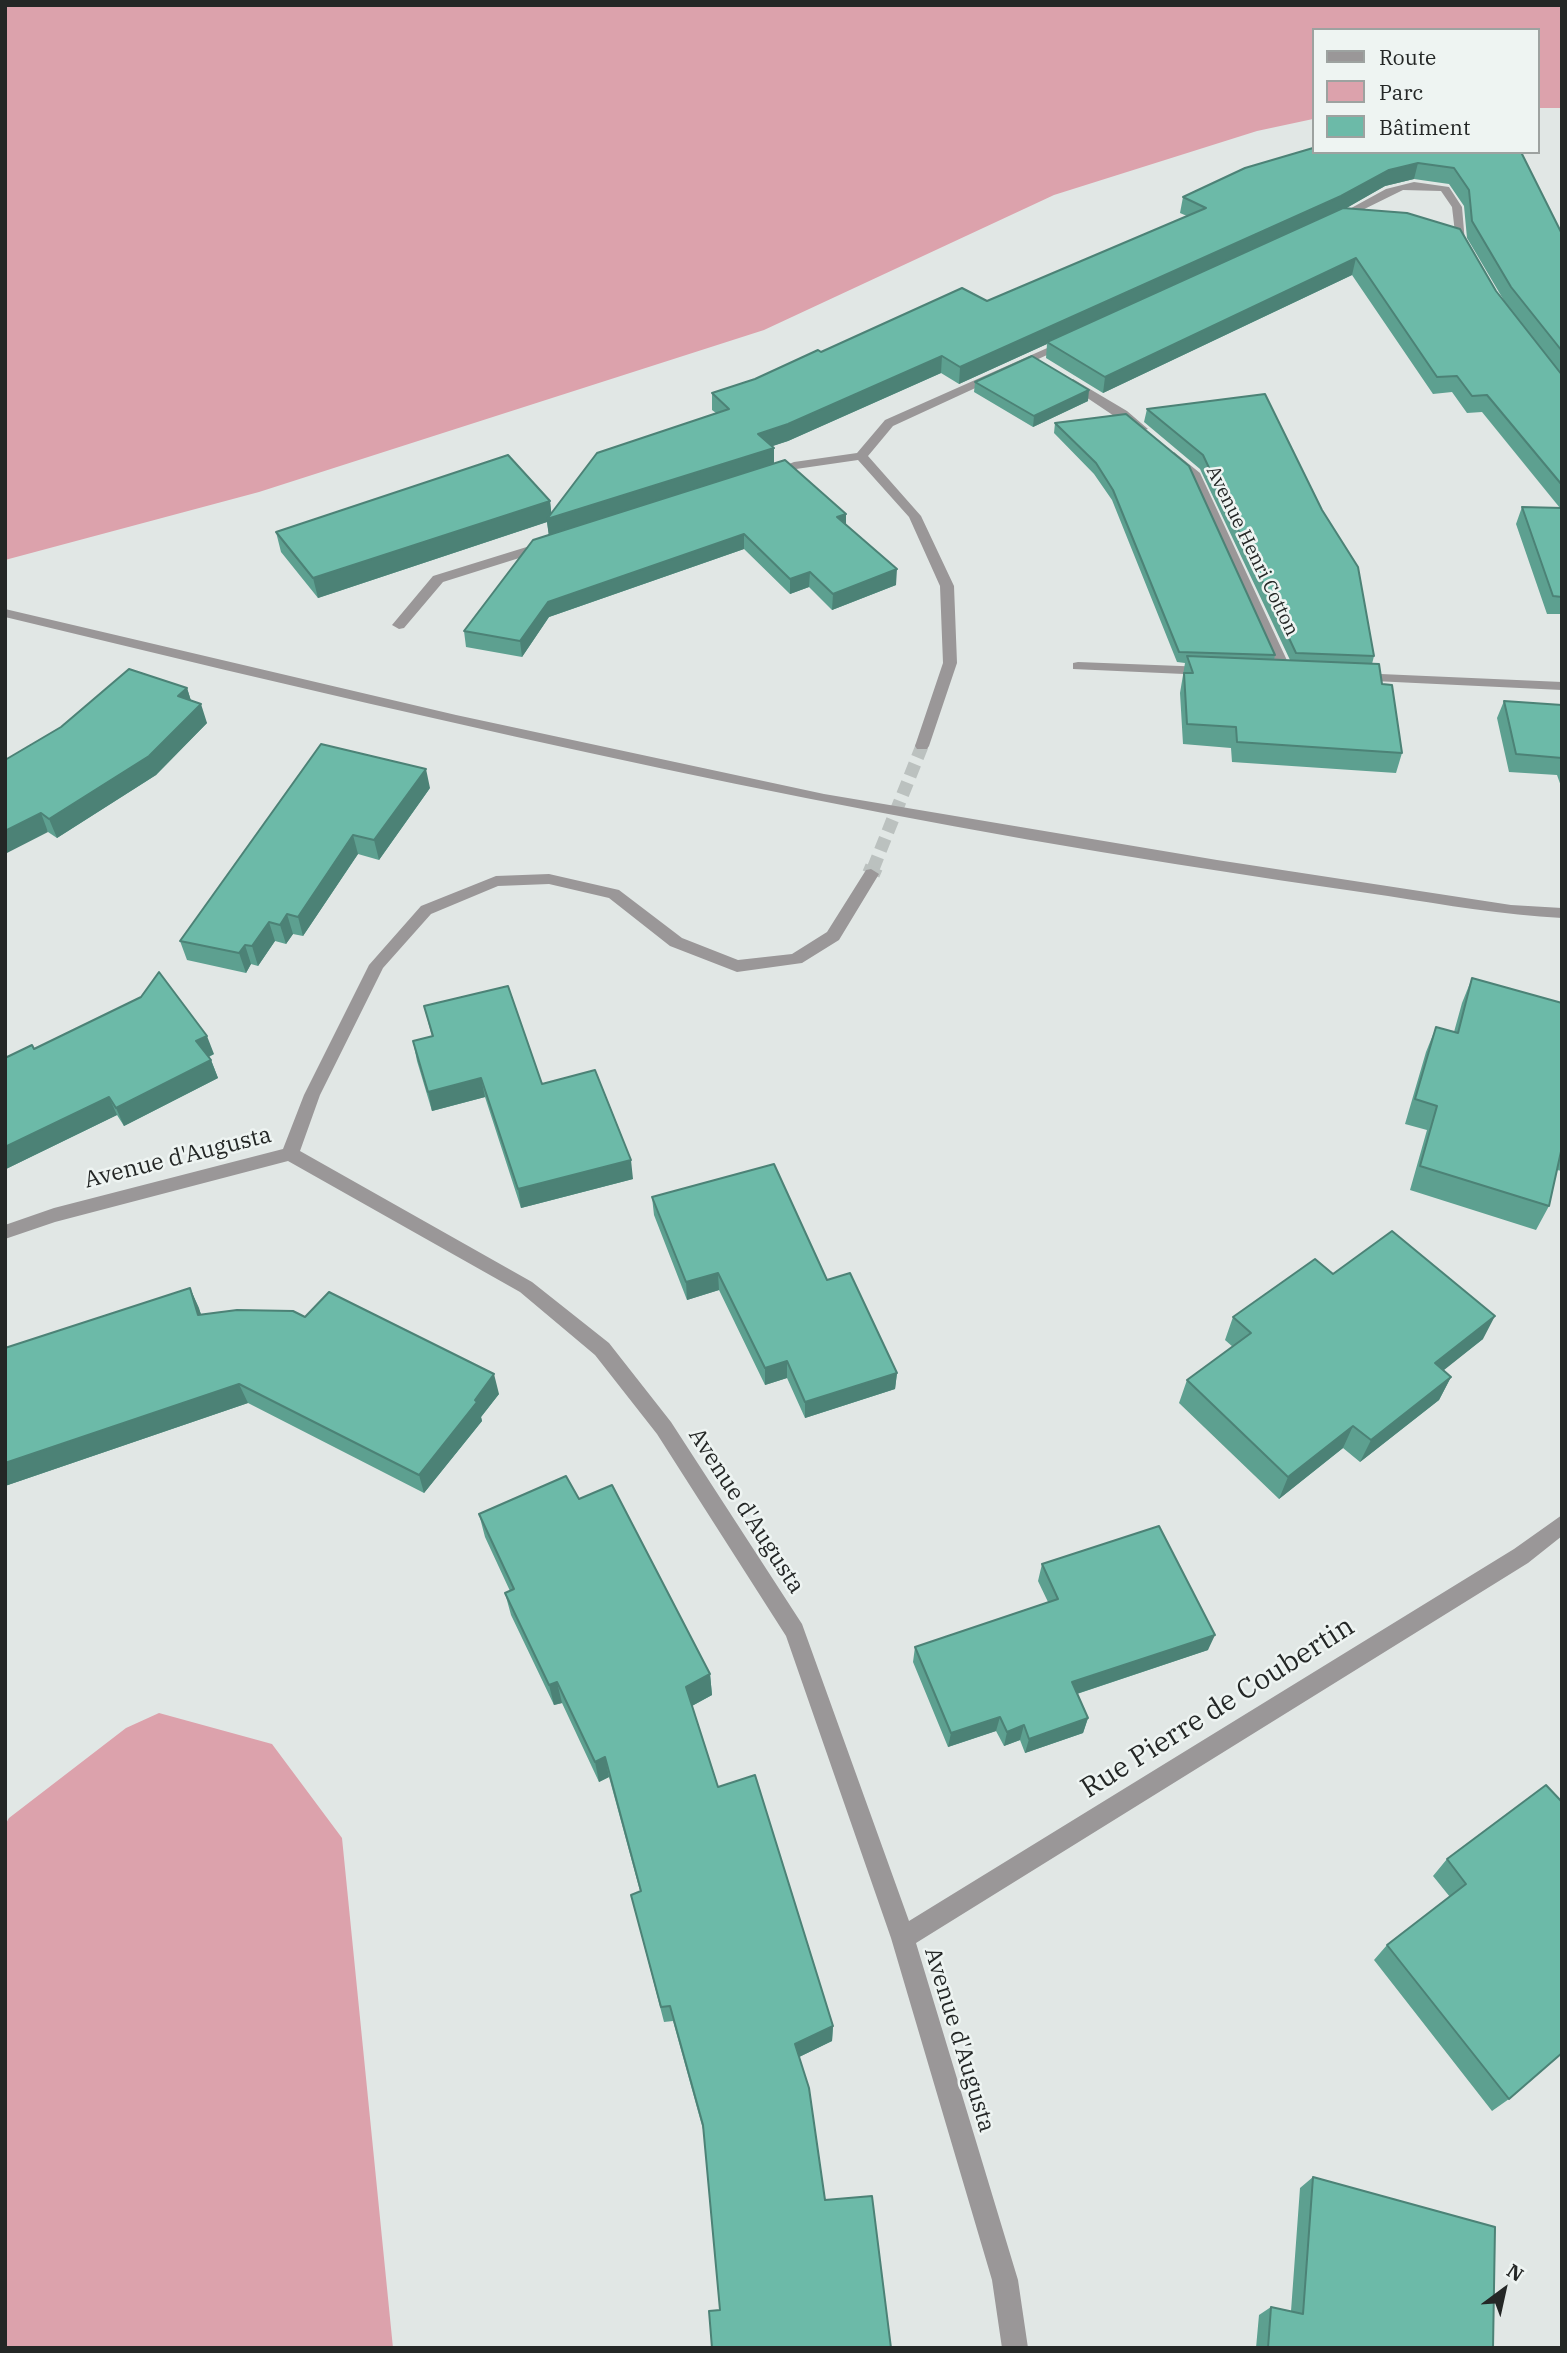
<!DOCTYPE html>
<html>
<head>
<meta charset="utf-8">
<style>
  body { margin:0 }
  #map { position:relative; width:1567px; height:2353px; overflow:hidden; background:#e1e7e5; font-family:"IBM Plex Serif",serif }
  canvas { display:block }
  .frame { position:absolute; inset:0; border:7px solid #242726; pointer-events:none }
  .legend { position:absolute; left:1312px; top:28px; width:228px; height:126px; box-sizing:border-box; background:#eef4f2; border:2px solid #9da2a0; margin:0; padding:9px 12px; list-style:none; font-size:21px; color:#242726 }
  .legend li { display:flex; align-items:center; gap:14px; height:35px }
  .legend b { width:35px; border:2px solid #9da2a0 }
  .north { position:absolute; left:1469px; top:2255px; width:70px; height:70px; -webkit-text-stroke:5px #eef4f2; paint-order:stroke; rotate:33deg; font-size:19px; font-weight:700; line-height:28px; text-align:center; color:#242726 }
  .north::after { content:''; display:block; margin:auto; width:24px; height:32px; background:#242726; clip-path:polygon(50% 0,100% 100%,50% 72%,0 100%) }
</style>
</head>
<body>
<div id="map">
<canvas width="1567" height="2353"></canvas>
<div class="frame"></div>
<ul class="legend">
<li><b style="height:9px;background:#9a9798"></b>Route</li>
<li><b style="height:19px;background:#dca2ac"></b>Parc</li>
<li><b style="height:19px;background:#6cbaa8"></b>Bâtiment</li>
</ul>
<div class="north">N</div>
</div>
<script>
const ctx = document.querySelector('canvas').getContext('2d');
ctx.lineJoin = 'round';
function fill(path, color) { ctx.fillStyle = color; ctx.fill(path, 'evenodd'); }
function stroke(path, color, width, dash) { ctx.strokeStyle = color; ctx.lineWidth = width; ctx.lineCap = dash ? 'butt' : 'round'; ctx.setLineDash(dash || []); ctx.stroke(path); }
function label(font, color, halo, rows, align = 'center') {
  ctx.font = font + ' "IBM Plex Serif",serif'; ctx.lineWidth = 5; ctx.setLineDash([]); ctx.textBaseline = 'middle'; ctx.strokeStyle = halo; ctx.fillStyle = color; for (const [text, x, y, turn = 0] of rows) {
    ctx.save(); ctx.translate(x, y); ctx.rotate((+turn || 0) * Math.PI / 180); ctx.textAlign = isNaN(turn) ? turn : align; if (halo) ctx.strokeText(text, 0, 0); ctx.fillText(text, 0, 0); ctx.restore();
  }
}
const green = new Path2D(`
  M5,5H1562V108H1537V30H1313V119L1257,131L1054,195L764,330L259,492L5,560Z
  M159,1713L272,1744L342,1838L393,2348H5V1825L9,1818L126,1728Z`);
const minorTunnelFar1 = new Path2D(`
  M873,869L922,746`);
const minorTunnel = new Path2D(`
  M871,874L874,867`);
const service = new Path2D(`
  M1414,182L1449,187L1462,207L1465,243L1456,241L1452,207L1441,191L1403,190L1342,220L1333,218L1386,189Z`);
const minor = new Path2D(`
  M1063,341L1073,343L893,426L868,456L921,516L954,586L957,663L929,746L927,749H917L915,746L943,663L940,586L909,517L858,460L796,469L772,477L766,473L794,462L857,453L885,420Z
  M1065,379H1073L1127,411L1148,429L1138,432L1065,383Z
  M1174,452L1200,473L1291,669L1300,671V677H1286L1279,673L1189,475L1168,456Z
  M546,541L551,542V548L443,582L404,628L399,629L392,625L433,576Z
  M1078,662L1206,667L1213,671L1206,675L1073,669V663Z
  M1358,673L1562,682V690L1353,680V674Z
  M871,869L879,874L839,940L802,963L737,972L670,946L609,898L549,884L498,886L431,914L383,968L320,1095L300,1151L532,1282L609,1343L671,1422L802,1624L909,1921L1514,1549L1562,1515V1536L1528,1563L916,1943L1018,2280L1028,2348H1002L992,2280L891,1938L786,1636L657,1434L595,1355L520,1292L288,1161L55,1222L5,1239V1225L54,1208L283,1149L304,1095L369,965L421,906L496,876L549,874L619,890L682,938L738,960L792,954L827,932L866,870Z`);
const tertiary = new Path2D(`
  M5,609L456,715L824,794L1217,860L1511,905L1562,908V918C1503,915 1446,905 1388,896C1317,886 1246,875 1175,864C781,802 393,711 5,617Z`);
const wall = new Path2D(`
  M1521,152L1562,234V614H1547L1516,524L1522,507L1560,508L1482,412L1467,413L1452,392L1433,394L1352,275L1103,393L1046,358L1047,344L959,384L941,373L788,441L772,446L774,448V463L846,525L896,585L832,610L809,587L790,594L744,549L549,617L522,657L466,647L464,631L549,535L547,522L318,598L281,552L276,532L550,501L551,514L716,413L712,410V393L755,379L821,352L987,301L1187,216L1180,213L1183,197L1245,168ZM1414,179L1449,184L1464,206L1467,238L1506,304L1496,291L1346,208L1385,186Z
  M975,382L1088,401L1033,427L974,392Z
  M1265,394L1374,656L1372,664L1382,684L1402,753L1396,773L1232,762L1231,748L1183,744L1180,693L1185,663L1177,662L1112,500L1094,474L1054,433L1055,423L1126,414L1275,655L1274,660H1290L1200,469L1144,422L1147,409Z
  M187,688L191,701L207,723L156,775L57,838L48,832L5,760Z
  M1504,701L1562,705V789L1557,775L1509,772L1497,718Z
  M430,788L379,860L358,854L303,936L293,934L286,944L275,941L258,966L251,964L246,973L187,960L180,941Z
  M1472,978L1562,1003V1171L1557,1170L1549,1206L1536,1230L1410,1190L1427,1130L1405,1124L1426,1052L1436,1027L1454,1032L1462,1003Z
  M424,1006L542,1084L633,1179L521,1208L485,1097L432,1111L417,1061L413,1041L432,1037Z
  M34,1049L214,1054L209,1057L211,1060L218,1078L124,1126L117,1115L6,1169L5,1058Z
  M652,1197L827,1280L897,1373L895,1389L805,1418L787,1378L765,1385L719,1290L687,1300L654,1215Z
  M1333,1274L1483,1339L1443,1370L1451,1377L1439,1400L1360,1462L1343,1448L1279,1499L1179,1403L1187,1380L1233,1347L1225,1340L1233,1317Z
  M190,1288L201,1314L305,1317L499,1394L481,1417L482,1421L424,1493L248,1403L5,1486V1348Z
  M579,1499L710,1674L712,1695L692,1706L718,1787L833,2026L832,2041L799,2057L720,2310L704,2133L673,2021L664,2022L631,1895L640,1891L609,1777L599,1782L562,1703L554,1705L511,1615L505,1593L510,1591L485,1537L479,1514Z
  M1042,1564L1208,1650L1077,1694L1088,1718L1083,1733L1025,1753L1020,1740L1004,1746L996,1731L948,1747L913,1662L915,1647L1048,1602L1038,1581Z
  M1562,1802L1509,2099L1492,2111L1374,1960L1387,1945L1450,1897L1433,1876L1447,1859Z
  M1313,2177L1493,2348H1256L1259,2315L1271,2307L1291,2311L1300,2188Z`);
const shadedWall = new Path2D(`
  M1418,163L1414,179L1385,186L1338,213L1047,342V344L959,384L960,367L1389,170Z
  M1356,258L1352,275L1103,393L1105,377Z
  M942,356L941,373L788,441L758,451V434Z
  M1089,390L1088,401L1033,427L1034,416Z
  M774,448V465L549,537L547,522L318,598L313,578L550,501L552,518Z
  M846,514V529L837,517Z
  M744,534V549L549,617L522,657L520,641L548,602Z
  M897,569L896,585L832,610L833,594Z
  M810,572L809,587L790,594V579Z
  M187,688L193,707L178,696Z
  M201,704L207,723L156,775L57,838L49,819Z
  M426,769L430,788L379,860L374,840Z
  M41,813L48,832L5,854V831Z
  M353,835L358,854L303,936L298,917Z
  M287,914L293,934L286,944L280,925Z
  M269,922L275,941L258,966L252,946Z
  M245,945L251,964L246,973L239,953Z
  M207,1036L214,1054L203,1059L196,1041Z
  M211,1060L218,1078L124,1126L116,1108Z
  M481,1078L485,1097L432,1111L428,1092Z
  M109,1097L117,1115L6,1169L5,1147Z
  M631,1160L633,1179L521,1208L518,1189Z
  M718,1273L719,1290L687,1300L686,1282Z
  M190,1288L199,1308L207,1335L198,1315Z
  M1495,1316L1483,1339L1424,1386L1435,1363Z
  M787,1361V1378L765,1385V1368Z
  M897,1373L895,1389L805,1418V1402Z
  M494,1374L499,1394L481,1417L482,1421L424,1493L419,1475Z
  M1451,1377L1439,1400L1360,1462L1371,1440Z
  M239,1384L248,1403L5,1486V1463Z
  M1353,1426L1343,1448L1279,1499L1288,1477Z
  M1215,1635L1208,1650L1067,1697L1072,1682Z
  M710,1674L712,1695L688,1708L686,1687Z
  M557,1682L562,1703L554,1705L549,1685Z
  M1000,1717L996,1731L948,1747L951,1733Z
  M1088,1718L1083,1733L1025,1753L1029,1739Z
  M1024,1725L1020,1740L1004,1746L1007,1732Z
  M605,1757L609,1777L599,1782L595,1762Z
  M833,2026L832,2041L795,2059V2044Z`);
const building = new Path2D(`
  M1313,148V152H1521L1562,234V351L1511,287L1472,221L1469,190L1454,168L1418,163L1389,170L1341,196L960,367L942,356L788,424L758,434L774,448L547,519L597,453L729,409L712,393L755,379L818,350L821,352L962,288L987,301L1206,208L1183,197L1245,168Z
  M1343,208L1407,213L1460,229L1496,291L1562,375V485L1487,395L1472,396L1457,376L1437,377L1356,258L1105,377L1047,342Z
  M1032,356L1089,390L1034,416L975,382Z
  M1265,394L1322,510L1358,567L1374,656L1296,653L1203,455L1147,409Z
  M1126,414L1189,466L1275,655L1179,652L1113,490L1096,463L1055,423Z
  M508,455L550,501L313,578L276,532Z
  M785,460L846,514L837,517L897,569L833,594L810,572L790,579L744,534L548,602L520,641L464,631L533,540Z
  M1522,507L1562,508V597L1553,596Z
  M1187,656L1379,664L1382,684L1392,685L1402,753L1237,742L1236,727L1187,724L1184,673H1193Z
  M129,669L187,688L178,696L201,704L149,756L49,819L41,813L5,831V760L61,727Z
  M1504,701L1562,705V758L1516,754Z
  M321,744L426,769L374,840L353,835L298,917L287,914L280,925L269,922L252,946L245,945L239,953L180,941Z
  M159,972L207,1036L196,1041L211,1060L116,1108L109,1097L5,1147V1058L32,1045L34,1049L141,997Z
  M1472,978L1562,1003V1147L1549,1206L1420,1166L1437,1106L1415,1099L1436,1027L1458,1033Z
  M508,986L542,1084L595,1070L631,1160L518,1189L481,1078L428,1092L413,1041L433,1036L424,1006Z
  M774,1164L827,1280L850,1273L897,1373L805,1402L787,1361L765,1368L718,1273L686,1282L652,1197Z
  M1392,1231L1495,1316L1435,1363L1451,1377L1371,1440L1353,1426L1288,1477L1187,1380L1251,1333L1233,1317L1315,1259L1333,1274Z
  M190,1288L198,1315L237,1310L293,1311L305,1317L329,1292L494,1374L475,1400L477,1402L419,1475L239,1384L5,1463V1348Z
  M566,1476L579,1499L612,1485L710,1674L686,1687L718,1787L755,1775L833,2026L795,2044L809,2088L825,2200L872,2196L891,2348H712L709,2311L720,2310L703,2125L670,2006L661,2007L631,1895L641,1891L605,1757L595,1762L557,1682L549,1685L505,1593L514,1589L479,1514Z
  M1159,1526L1215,1635L1072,1682L1088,1718L1029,1739L1024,1725L1007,1732L1000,1717L951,1733L915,1647L1058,1599L1042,1564Z
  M1546,1785L1562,1802V2053L1509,2099L1387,1945L1466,1884L1447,1859Z
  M1313,2177L1495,2227L1493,2348H1268L1271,2307L1303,2314Z`);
const farStreetnames = [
  ["Avenue Henri Cotton",1252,551,64]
];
const streetNames = [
  ["Avenue d'Augusta",178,1158,-14],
  ["Avenue d'Augusta",746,1511,57],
  ["Avenue d'Augusta",959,2040,73]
];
const nearStreetnames = [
  ["Rue Pierre de Coubertin",1218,1708,-32]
];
fill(green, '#dca2ac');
stroke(minorTunnelFar1, '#bbc1bf', 13, [13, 7]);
stroke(minorTunnel, '#bbc1bf', 18, [18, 9]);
fill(service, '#9a9798');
fill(minor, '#9a9798');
fill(tertiary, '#9a9798');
fill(wall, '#5da090');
fill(shadedWall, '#4c8276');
fill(building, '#6cbaa8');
stroke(building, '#4c8276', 2);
label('19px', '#242726', '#eef4f2', farStreetnames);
label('23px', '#242726', '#eef4f2', streetNames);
label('28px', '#242726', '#eef4f2', nearStreetnames);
</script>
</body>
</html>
